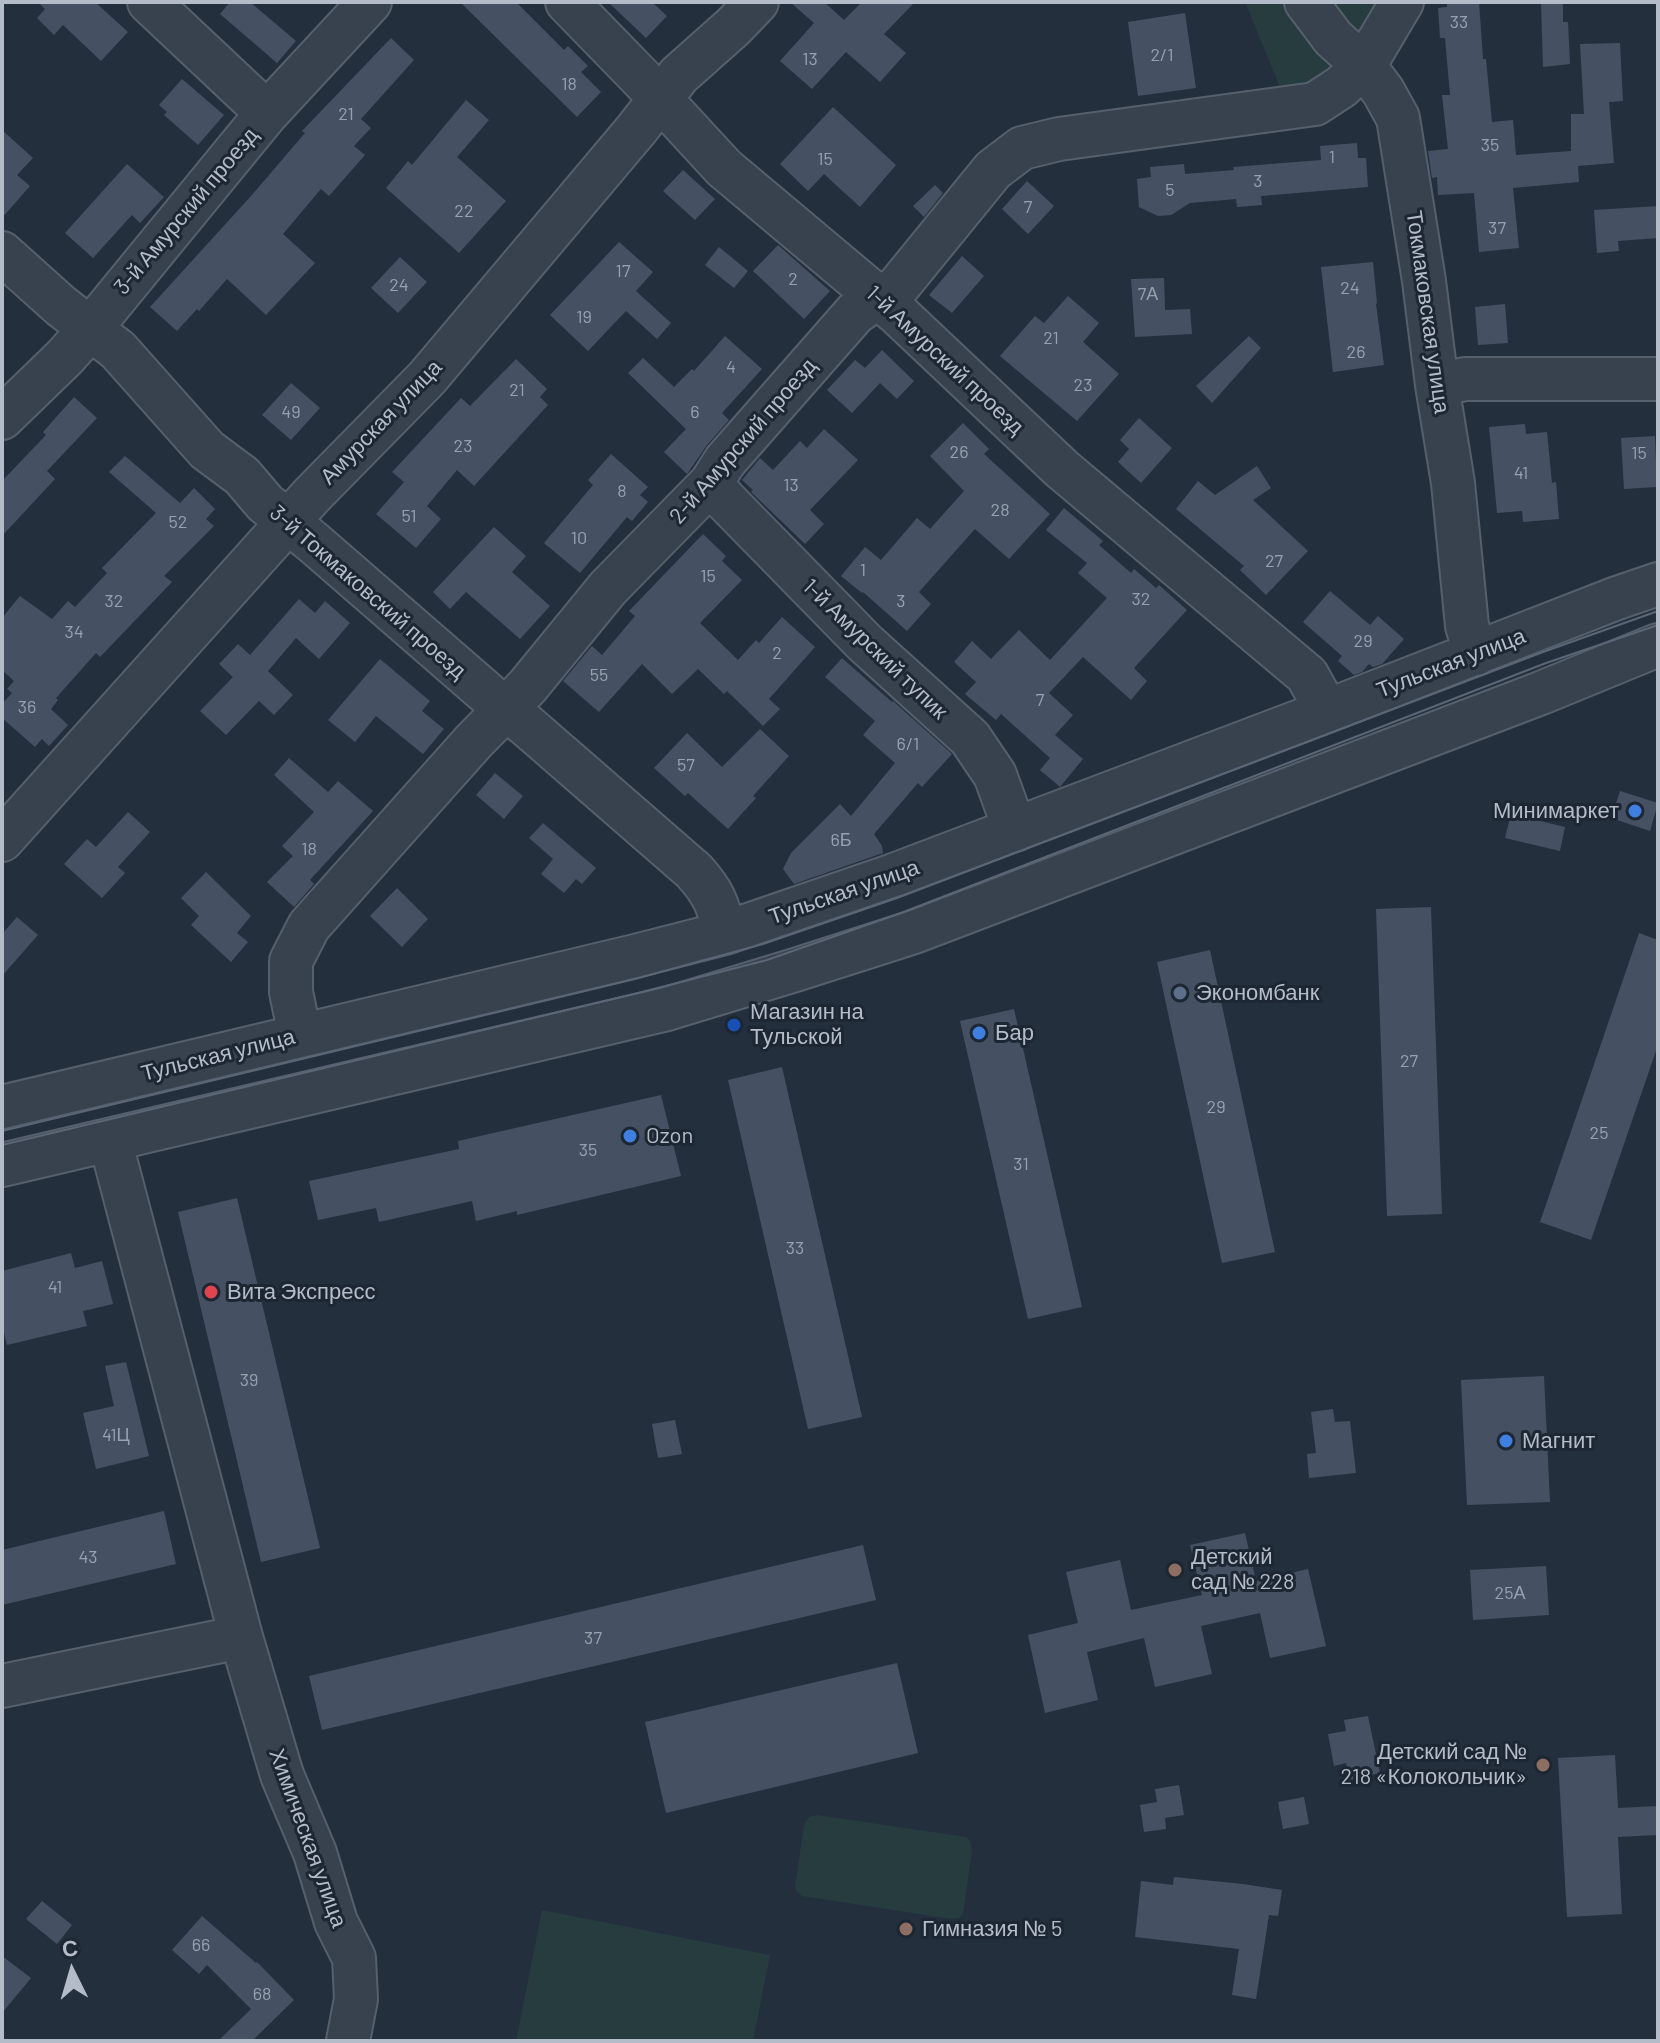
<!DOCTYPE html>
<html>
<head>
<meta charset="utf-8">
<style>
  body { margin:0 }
  #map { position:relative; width:1660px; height:2043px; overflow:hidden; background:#242f3e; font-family:Barlow,sans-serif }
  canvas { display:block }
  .frame { position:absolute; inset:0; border:4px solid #b4bcc9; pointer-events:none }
  .north { position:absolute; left:32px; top:1931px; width:80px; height:80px; -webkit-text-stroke:6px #1d2633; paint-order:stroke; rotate:355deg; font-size:22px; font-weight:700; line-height:32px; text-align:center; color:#b4bcc9 }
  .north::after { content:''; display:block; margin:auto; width:28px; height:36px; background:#b4bcc9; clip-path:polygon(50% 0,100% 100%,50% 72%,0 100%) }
</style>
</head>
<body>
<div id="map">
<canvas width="1660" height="2043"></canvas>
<div class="frame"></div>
<div class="north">С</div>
</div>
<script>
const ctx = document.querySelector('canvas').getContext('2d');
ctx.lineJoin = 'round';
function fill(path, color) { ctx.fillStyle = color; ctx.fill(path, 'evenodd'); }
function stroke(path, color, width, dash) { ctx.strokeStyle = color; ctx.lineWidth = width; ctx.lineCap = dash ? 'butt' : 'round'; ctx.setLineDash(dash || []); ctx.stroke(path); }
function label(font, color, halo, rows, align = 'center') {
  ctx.font = font + ' Barlow,sans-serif'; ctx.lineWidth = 6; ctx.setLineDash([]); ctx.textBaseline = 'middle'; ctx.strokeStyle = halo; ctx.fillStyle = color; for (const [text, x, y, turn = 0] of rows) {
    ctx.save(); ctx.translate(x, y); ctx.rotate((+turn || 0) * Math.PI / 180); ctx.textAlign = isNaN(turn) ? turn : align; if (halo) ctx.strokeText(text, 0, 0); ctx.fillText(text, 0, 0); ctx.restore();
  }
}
const green = new Path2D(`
  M1245,2H1382L1372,18L1309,88L1284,97Z
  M817,1815L966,1837L970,1841L972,1851L963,1914L959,1918L952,1919L802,1896L797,1892L795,1886L804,1825L809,1817Z
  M542,1910L770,1955L753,2041H516Z`);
const building = new Path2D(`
  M38,2H95L128,32L101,61L63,25L54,35L37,18L45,9Z
  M230,2H250L296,41L277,63L220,14Z
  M460,2H516L564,50L568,46L588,66L581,72L601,92L577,117Z
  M608,2H652L667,16L646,38Z
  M790,2H824L844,20L862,2H915L884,34L906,53L880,82L846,52L812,89L780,61L814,23Z
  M1447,2H1479L1483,59H1486L1492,122L1513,120L1516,155L1571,151V114H1584L1580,44L1620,43L1623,101L1609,102L1614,163L1578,166L1579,182L1513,188L1519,248L1479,252L1474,193L1438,195L1437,177L1432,178L1428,151L1448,149L1442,95H1450L1445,38H1440L1438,8L1447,7Z
  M1541,2H1563V22H1568L1570,64L1543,67Z
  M1185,13L1196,88L1138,96L1128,22Z
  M391,38L414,60L361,119L371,128L354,146L365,155L329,196L321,189L283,234L315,263L266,315L227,279L199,311L197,309L177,331L150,307L251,196L305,133L302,131Z
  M182,79L224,115L198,145L164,115L167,112L159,105Z
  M466,100L489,120L457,157L506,201L459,253L386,188L408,161L412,165Z
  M833,107L896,165L860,207L824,174L808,191L780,164Z
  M2,130L33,158L17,175L30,186L2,218Z
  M1357,143L1358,158H1366L1368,187L1261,196L1262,205L1237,207L1236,199L1190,203L1171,215L1158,216L1139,207L1137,179L1151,177L1150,167L1184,164L1185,174L1234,170L1233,167L1321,160L1320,146Z
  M127,164L164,197L140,223L132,215L93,258L65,233Z
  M683,170L715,199L695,220L663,191Z
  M1027,181L1054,206L1028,234L1002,209Z
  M935,185L943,193L924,217L913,206Z
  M1658,206V238L1618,241L1619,251L1597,253L1594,210Z
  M619,242L653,272L636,291L671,323L657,339L626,311L588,351L550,315Z
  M778,245L830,291L804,319L753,271Z
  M719,247L748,271L734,288L705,265Z
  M962,256L984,276L952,313L929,295Z
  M400,257L427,282L398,313L371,288Z
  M1373,262L1377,303L1376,304L1384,365L1333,372L1321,267Z
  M1164,278L1165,310L1190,309L1192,334L1135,337L1131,279Z
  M1068,296L1099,323L1083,342L1119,374L1077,421L1000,356L1035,316L1044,323Z
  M1505,304L1508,343L1478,345L1475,307Z
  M725,336L762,369L722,413L729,420L707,445L687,474L664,452L686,429L628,373L643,358L674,387L692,369L694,371Z
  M1249,336L1261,348L1212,403L1196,386Z
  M882,350L914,381L897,399L880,383L852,413L827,390L855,360L865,368Z
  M516,359L547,389L540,397L548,405L474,486L457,470L427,506L441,519L416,548L376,514L404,482L392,472L461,398L470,406Z
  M291,383L320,408L291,440L262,415Z
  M74,397L97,418L47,471L55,479L2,536V481L46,435L43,432Z
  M1139,418L1172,448L1141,483L1118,462L1129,449L1120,440Z
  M963,423L989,449L984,454L1050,514L1009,559L975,529L919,592L931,604L907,631L863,592L862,593L841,576L865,547L881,560L917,518L930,529L964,491L930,456Z
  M1525,424L1526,434L1547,432L1552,483L1556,482L1559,519L1523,522L1522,511L1497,513L1489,427Z
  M824,429L858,460L810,510L824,524L805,544L751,492L753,490L742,480L760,458L773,470L800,441L807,448Z
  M1655,436L1657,487L1624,489L1621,438Z
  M611,454L648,487L640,495L648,502L632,521L627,517L580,573L544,543L593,485L588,480Z
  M125,456L180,503L194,488L215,509L206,519L214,526L164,576L172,582L100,657L96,653L56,698L58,700L51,709L68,725L49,746L42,739L35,747L2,718V704L12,693L7,689L14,681L2,670V618L20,596L52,619L68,601L75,607L107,573L102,568L156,513L109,472Z
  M1257,466L1271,488L1253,500L1308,551L1266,595L1240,570L1244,566L1176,509L1198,481L1215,495Z
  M1064,508L1103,541L1099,545L1131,573L1134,569L1156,588L1159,585L1187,610L1134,668L1147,681L1131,700L1083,657L1049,693L1073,715L1055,735L1083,759L1060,787L1040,770L1050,758L1001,714L996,720L965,694L976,682L954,662L972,641L991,659L1019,630L1050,660L1107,598L1078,573L1087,563L1046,530Z
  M494,527L526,556L512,572L550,606L520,639L466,592L450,609L433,592Z
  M703,534L726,556L722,561L742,580L700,623L738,660L756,640L759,643L782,617L815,647L769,699L780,709L763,726L727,691L724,694L698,669L672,694L642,664L599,712L563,681L592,646L602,655L635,616L629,611Z
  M1330,591L1370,625L1378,616L1404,639L1382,664L1373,667L1369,664L1362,672L1354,675L1338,661L1342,656L1303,622Z
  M299,599L315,613L325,601L350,623L319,659L296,638L268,671L293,695L274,715L259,701L226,735L200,711L233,677L219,664L238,644L250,655Z
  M842,658L892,702L893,701L952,754L922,787L918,783L874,834L882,846L883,853L794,884L783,869L791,853L840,804L851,816L895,763L863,735L875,721L825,677Z
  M380,659L430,701L422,711L444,729L423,754L376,716L355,742L328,720Z
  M760,729L789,756L753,796L756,798L728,829L688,793L685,796L654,768L687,733L722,767Z
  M289,758L328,792L338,781L373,811L310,880L314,884L294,907L267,882L293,856L282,846L314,812L274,775Z
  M495,773L523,796L504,819L476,795Z
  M1620,791L1658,803L1650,831L1611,818Z
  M128,812L150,832L118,867L125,873L102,898L64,864L87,839L96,847Z
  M1511,814L1565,827L1560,851L1505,838Z
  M543,823L596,868L582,884L576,879L564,893L541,874L553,859L529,838Z
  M206,872L251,916L237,933L248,942L231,962L191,925L199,916L181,898Z
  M397,888L428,919L402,947L370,916Z
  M1431,907L1442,1214L1387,1216L1376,909Z
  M17,917L38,935L2,976V934Z
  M1639,933L1658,940V1045L1591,1240L1540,1222Z
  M1210,950L1275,1252L1222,1263L1157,962Z
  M1014,1009L1082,1307L1028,1319L960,1021Z
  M782,1067L862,1417L808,1429L728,1080Z
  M661,1095L681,1176L517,1215V1211L476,1221L472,1201L379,1222L376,1208L318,1220L309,1181L459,1149L458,1141Z
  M237,1198L320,1548L261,1562L178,1212Z
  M71,1253L75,1268L102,1261L113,1304L83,1311L87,1326L7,1345L2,1324V1271Z
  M126,1362L149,1456L96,1469L83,1413L114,1406L105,1366Z
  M1544,1376L1550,1502L1467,1505L1461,1380Z
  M1333,1409L1335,1422L1350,1421L1356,1473L1309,1478L1307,1454L1316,1453L1311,1412Z
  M675,1420L682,1454L658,1458L652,1424Z
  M164,1511L176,1564L2,1605V1550Z
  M1245,1533L1256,1581L1308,1569L1326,1646L1270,1658L1260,1613L1201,1626L1212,1674L1155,1687L1144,1638L1087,1652L1098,1700L1045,1713L1028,1635L1078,1623L1066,1572L1120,1560L1131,1610L1202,1595L1190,1545Z
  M863,1545L876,1600L322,1730L309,1676Z
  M1546,1566L1549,1615L1473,1620L1470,1570Z
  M897,1663L918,1753L666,1813L645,1722Z
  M1368,1716L1380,1773L1350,1780L1346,1763L1334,1766L1328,1734L1346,1731L1344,1720Z
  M1615,1755L1618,1808L1658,1806V1835L1618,1837L1622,1914L1567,1917L1558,1758Z
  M1179,1785L1184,1815L1165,1818L1166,1829L1144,1832L1140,1805L1157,1802L1155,1789Z
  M1304,1797L1309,1824L1283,1829L1278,1802Z
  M1174,1877L1243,1884L1282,1890L1278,1916L1269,1915L1256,1999L1232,1995L1239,1949L1135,1937L1141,1881L1173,1885Z
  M42,1901L72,1925L57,1944L26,1919Z
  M202,1916L256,1963L257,1962L294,2000L252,2041H218L251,2009L207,1965L199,1974L172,1950Z
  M2,1956L31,1978L2,2013Z`);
const minor = new Path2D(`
  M149,2L267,113
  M567,2L641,78L724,168L899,315L1062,469L1307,675L1327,711
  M1306,2L1333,38L1364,66L1383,91L1398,118L1424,281L1437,385L1453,483L1467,626L1476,654
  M2,253L61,306L118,350L207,450L242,476L265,503L314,543L505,709L525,724L694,871C714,893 718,905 725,933
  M1437,385L1465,379H1658
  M2,418L65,357L90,329L267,113L370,2
  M711,483L725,500L865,643L970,738L995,775L1015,830
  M2,840L312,495L427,378L636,130L679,75L733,27L757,2
  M300,1035L291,992V961L309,926L474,741L527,687L608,588L711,483L725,461L855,313L878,297L896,289L993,170L1022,148L1059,139L1315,104L1341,87L1364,66L1402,2
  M2,1107L635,956L725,933L894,875L1327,711L1617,598L1658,584
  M110,1140L241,1637L282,1775L315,1853L336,1922L354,1958L356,1999L348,2041
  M2,1165L667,1009L792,971L914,932L1541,693L1658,645
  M2,1686L241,1637`);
const tram = new Path2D(`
  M2,1131L635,979L763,944L897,898L1543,652L1658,611
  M2,1145L638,993L767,960L901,913L1546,663L1658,625`);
const markers = [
  [1635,811,8,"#3f7fe0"],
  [1180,993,8,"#5c6f8a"],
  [734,1025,8,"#1a4fb4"],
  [979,1033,8,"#3f7fe0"],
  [630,1136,8,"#3f7fe0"],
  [211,1292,8,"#e0444e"],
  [1506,1441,8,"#3f7fe0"],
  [1175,1570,8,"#8d6e63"],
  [1543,1765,8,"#8d6e63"],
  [906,1929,8,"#8d6e63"]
];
const numberNames = [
  ["33",1459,22],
  ["2/1",1162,55],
  ["13",810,59],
  ["18",569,84],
  ["21",346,114],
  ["35",1490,145],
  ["1",1332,157],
  ["15",825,159],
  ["3",1258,181],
  ["5",1170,190],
  ["7",1028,207],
  ["22",464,211],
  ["37",1497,228],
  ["17",623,271],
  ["2",793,279],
  ["24",399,285],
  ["24",1350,288],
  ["7А",1148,294],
  ["19",584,317],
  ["21",1051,338],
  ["26",1356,352],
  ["4",731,367],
  ["23",1083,385],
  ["21",517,390],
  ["49",291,412],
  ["6",695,412],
  ["23",463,446],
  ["26",959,452],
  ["15",1639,453],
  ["41",1521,473],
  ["13",791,485],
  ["8",622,491],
  ["28",1000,510],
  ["51",409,516],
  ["52",178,522],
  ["10",579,538],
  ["27",1274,561],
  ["1",863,570],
  ["15",708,576],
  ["32",1141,599],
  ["32",114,601],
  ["3",901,601],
  ["34",74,632],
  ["29",1363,641],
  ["2",777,653],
  ["55",599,675],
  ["7",1040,700],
  ["36",27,707],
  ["6/1",908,744],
  ["57",686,765],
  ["6Б",841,840],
  ["18",309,849],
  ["27",1409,1061],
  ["29",1216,1107],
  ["25",1599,1133],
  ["35",588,1150],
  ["31",1021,1164],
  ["33",795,1248],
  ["41",55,1287],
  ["39",249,1380],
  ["41Ц",116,1435],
  ["43",88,1557],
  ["25А",1510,1593],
  ["37",593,1638],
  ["66",201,1945],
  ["68",262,1994]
];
const streetNames = [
  ["3-й Амурский проезд",186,211,-50],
  ["Токмаковская улица",1428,312,82],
  ["1-й Амурский проезд",945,360,43],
  ["Амурская улица",381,422,-46],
  ["2-й Амурский проезд",743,441,-49],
  ["3-й Токмаковский проезд",368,592,41],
  ["1-й Амурский тупик",875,649,44],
  ["Тульская улица",1451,663,-21],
  ["Тульская улица",844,892,-19],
  ["Тульская улица",218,1055,-14],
  ["Химическая улица",308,1838,70]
];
const poiNames = [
  ["Минимаркет",1619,811,"right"],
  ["Экономбанк",1196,993],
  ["Магазин на",750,1012],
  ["Тульской",750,1037],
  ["Бар",995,1033],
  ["Ozon",646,1136],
  ["Вита Экспресс",227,1292],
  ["Магнит",1522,1441],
  ["Детский",1191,1557],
  ["сад № 228",1191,1582],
  ["Детский сад №",1527,1752,"right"],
  ["218 «Колокольчик»",1527,1777,"right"],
  ["Гимназия № 5",922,1929]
];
fill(green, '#263c3f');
fill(building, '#455162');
stroke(minor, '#565f6c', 46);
stroke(minor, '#38414e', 42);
stroke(tram, '#5a6575', 2);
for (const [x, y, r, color] of markers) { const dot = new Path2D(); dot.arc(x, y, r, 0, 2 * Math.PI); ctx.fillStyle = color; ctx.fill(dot); stroke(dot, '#1d2633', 3); }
label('18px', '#98a1af', null, numberNames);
label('22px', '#b4bcc9', '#1d2633', streetNames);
label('22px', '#b4bcc9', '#1d2633', poiNames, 'left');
</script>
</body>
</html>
